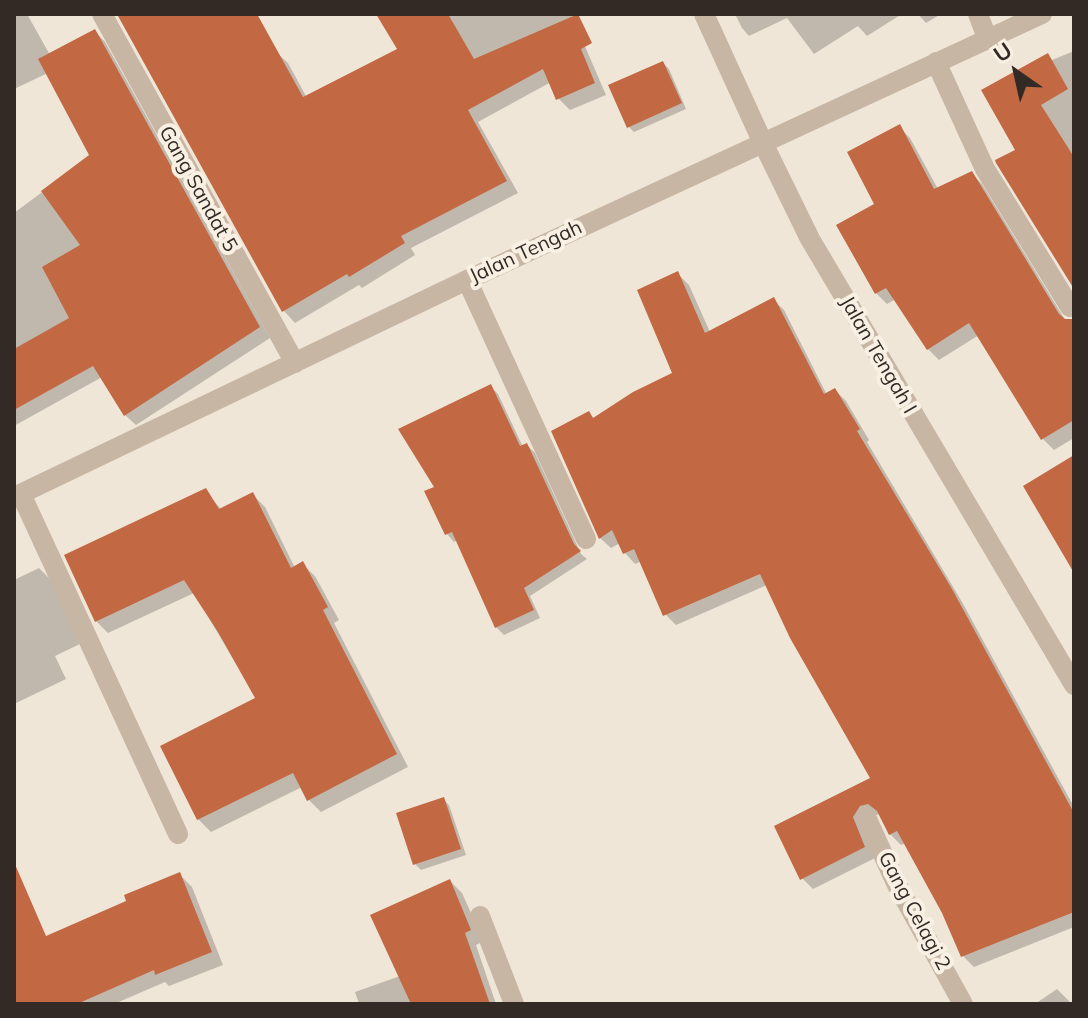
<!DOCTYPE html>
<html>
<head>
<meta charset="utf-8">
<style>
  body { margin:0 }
  #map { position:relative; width:1088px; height:1018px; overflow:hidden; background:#f0e6d8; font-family:Mulish,sans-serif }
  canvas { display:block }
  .frame { position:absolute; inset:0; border:16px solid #332a26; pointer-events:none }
  .north { position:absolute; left:976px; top:32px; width:80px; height:80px; -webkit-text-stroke:6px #f8f0e3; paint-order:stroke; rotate:326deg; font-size:22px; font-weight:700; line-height:32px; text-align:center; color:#332a26 }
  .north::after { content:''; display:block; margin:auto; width:28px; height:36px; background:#332a26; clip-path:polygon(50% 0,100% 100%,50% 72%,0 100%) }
</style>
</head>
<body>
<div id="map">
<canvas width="1088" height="1018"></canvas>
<div class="frame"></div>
<div class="north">U</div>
</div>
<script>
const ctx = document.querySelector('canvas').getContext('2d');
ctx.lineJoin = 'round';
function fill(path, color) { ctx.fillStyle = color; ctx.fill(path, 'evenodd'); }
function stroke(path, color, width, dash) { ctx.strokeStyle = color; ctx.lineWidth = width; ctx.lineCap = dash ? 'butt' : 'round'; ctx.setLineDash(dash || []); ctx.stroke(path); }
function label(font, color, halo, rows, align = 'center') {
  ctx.font = font + ' Mulish,sans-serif'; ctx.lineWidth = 8; ctx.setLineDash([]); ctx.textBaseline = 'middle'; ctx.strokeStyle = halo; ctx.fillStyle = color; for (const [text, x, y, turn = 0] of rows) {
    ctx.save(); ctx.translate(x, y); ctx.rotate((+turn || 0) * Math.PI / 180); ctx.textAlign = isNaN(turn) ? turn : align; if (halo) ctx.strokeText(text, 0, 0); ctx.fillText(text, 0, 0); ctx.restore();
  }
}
const shadow = new Path2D(`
  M14,14H27L50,55L95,31L105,42L270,338L136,425L125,415L102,377L14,426V213L92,155L48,73L14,89Z
  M127,14H211L276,52L288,63L307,98L400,50L379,14H571L606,95L570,110L558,98L551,82L478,122L518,193L411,248L415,255L362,288L359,285L295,323L284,311L121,17Z
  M735,14H902L867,36L858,26L814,54L787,18L749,36L742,28Z
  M918,14H941L926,23Z
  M1074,51V285L1018,151L1047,55L1052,60Z
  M663,63L669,69L686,109L634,132L628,126Z
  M899,127L910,138L938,189L971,173L982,184L1064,318L1074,342V438L1054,450L1043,439L979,335L939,360L928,349L896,299L887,304L876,293L877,205Z
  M678,274L689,285L710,332L773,299L784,310L827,395L835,390L846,401L869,440L867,442L962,602L1074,807V927L974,967L963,956L944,912L906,843L901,845L890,834L879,814L866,819L875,858L813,889L802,878L872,779L767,585L676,625L665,614L642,561L635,564L625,553L620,543L611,548L600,538L589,414L595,419L674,374Z
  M490,386L498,394L523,447L527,445L535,453L581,554L587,559L530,596L540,618L504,635L496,627L458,540L454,542L447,534L436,488Z
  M205,491L222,510L252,494L265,507L295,568L302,564L315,576L339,620L334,623L408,767L321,812L309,800L302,787L211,832L198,819L257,699L194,593L108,633L96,621Z
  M39,568L50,579L80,644L55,656L66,679L14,704V580Z
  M443,799L449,805L466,855L421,870L415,864Z
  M180,875L192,887L223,965L169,986L165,982L114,1004H14V948L47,938L129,902Z
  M450,881L462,893L479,931L482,942L476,945L496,1004H359L355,992L400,976Z
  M1057,989L1072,1004H1035Z`);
const building = new Path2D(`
  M123,14H257L303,97L397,49L376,14H448L474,59L578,14L592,43L581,49L595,83L556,100L543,69L468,110L507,181L401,236L405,243L349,277L347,274L282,312L118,16Z
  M95,29L260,327L124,416L93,366L14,410V349L69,318L42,267L80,245L41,191L89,155L38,59Z
  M1048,53L1068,89L1041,105L1074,157V289L996,163L995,160L1015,150L981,90Z
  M663,61L682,103L627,128L608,85Z
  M900,124L934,189L972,171L1059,314L1065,319H1074V420L1041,440L969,323L927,350L886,288L875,294L836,225L874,204L847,152Z
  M678,271L705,333L774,297L824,394L835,388L860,429L857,431L952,589L1074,813V912L961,957L942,913L897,831L889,835L877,811L868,804L860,806L853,817L865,847L800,880L774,826L870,778L790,638L760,574L663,616L634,549L623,554L612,530L599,539L551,431L589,411L593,418L633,392L672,373L637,290Z
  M491,384L520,446L527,443L574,544L581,551L524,588L534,610L495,628L452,532L445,535L424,491L434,487L398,429Z
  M1074,455V573L1023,486Z
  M206,488L219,509L253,492L291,568L303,561L328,607L323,610L397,754L307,801L293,773L197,820L160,746L255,698L218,632L184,580L95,622L64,555Z
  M444,797L461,849L413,865L396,813Z
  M14,862L46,936L126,901L124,895L180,872L212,952L155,975L154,970L77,1004H14Z
  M450,879L471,930L465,933L490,1004H411L370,915Z`);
const service = new Path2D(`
  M467,280L586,539`);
const minor = new Path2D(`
  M102,14L295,363
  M978,14L987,38
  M936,62L985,169L1070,307
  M21,494L178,834
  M14,497L467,280L763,143L704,14
  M866,817L897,885L963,1004
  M480,916L514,1004`);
const tertiary = new Path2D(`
  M1042,14L763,143L810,239L1074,685`);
const streetNames = [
  ["Gang Sandat 5",198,189,61],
  ["Jalan Tengah",526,252,-25],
  ["Jalan Tengah I",878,355,60],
  ["Gang Celagi 2",914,911,62]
];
fill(shadow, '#0003');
fill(building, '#c26843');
stroke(service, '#c7b6a4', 20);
stroke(minor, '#c7b6a4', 20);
stroke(tertiary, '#c7b6a4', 20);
label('20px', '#332a26', '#f8f0e3', streetNames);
</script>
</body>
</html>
